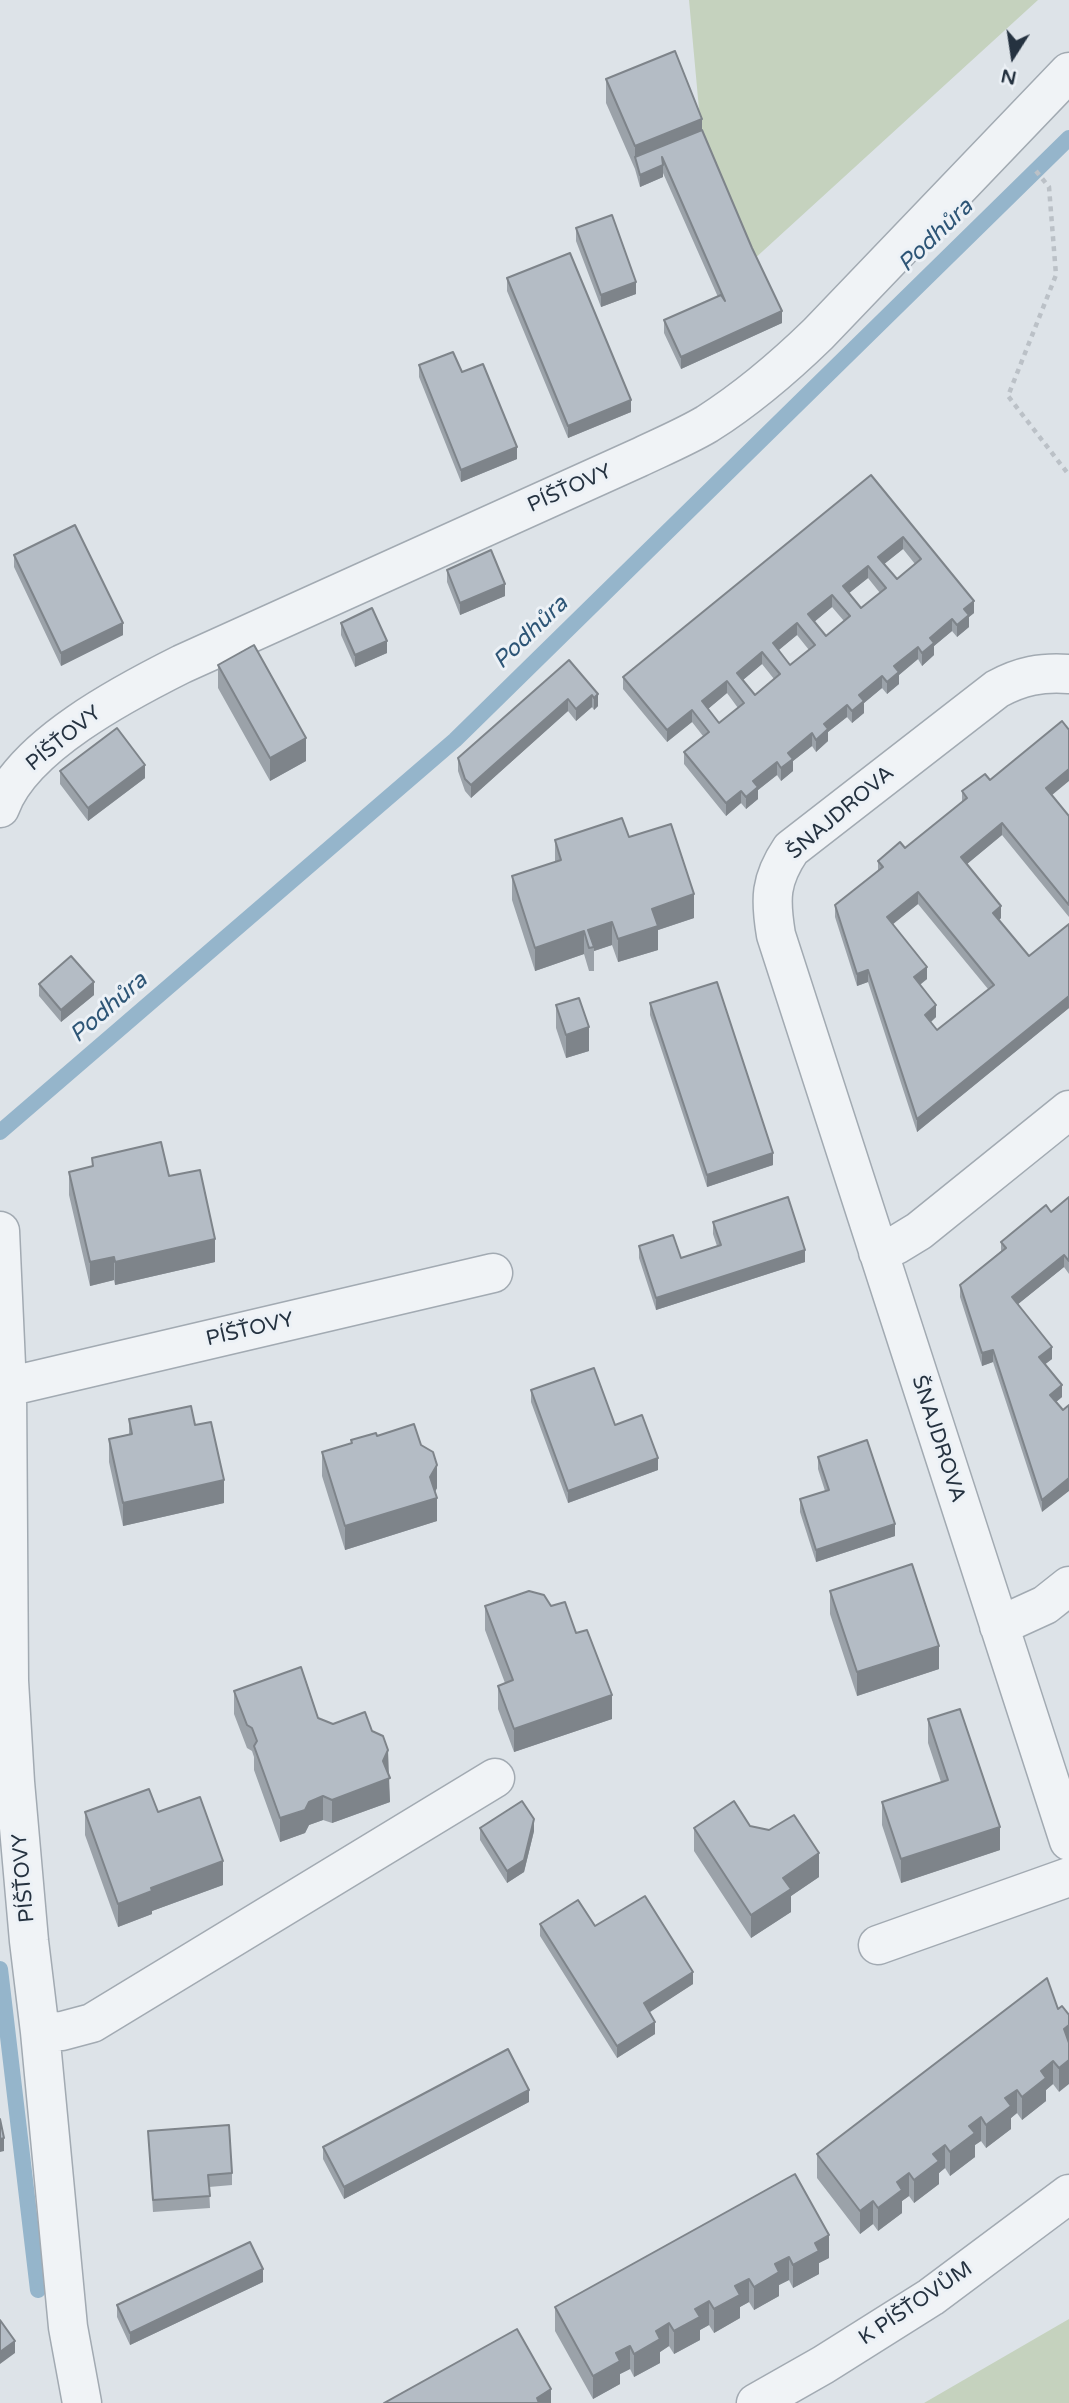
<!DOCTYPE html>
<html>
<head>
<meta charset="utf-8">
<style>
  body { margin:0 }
  #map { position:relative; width:1069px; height:2403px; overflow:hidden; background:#dde3e8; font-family:"Varela Round",sans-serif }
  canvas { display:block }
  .north { position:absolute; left:978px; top:21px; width:70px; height:70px; -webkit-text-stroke:5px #ecf1f6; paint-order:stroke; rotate:192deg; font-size:19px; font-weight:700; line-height:28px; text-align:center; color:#253240 }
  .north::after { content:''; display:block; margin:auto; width:24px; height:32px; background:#253240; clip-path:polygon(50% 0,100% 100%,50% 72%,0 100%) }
</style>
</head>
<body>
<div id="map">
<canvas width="1069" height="2403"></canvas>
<div class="north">N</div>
</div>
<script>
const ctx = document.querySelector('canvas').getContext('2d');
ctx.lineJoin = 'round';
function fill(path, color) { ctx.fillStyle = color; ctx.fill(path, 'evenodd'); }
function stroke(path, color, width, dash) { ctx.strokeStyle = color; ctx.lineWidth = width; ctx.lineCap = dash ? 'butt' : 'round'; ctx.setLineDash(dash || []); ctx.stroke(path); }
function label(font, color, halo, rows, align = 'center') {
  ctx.font = font + ' "Varela Round",sans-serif'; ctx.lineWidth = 6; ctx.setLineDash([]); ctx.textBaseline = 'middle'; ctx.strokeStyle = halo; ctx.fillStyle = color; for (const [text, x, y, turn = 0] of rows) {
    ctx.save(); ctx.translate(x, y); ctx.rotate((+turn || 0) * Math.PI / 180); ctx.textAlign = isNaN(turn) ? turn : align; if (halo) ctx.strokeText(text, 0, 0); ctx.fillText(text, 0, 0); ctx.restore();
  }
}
const green = new Path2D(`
  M689,0H1038L752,261L702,142Z
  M1069,2319V2403H924Z`);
const stream = new Path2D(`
  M0,1132L455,740L1069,138
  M0,1969L38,2290`);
const path = new Path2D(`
  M1036,171L1049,187L1056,275L1008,396L1069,475`);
const minor = new Path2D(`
  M1069,674C1041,672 1021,676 997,689L791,849C770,880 770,899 776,935L1069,1841
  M0,808C22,746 126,692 182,664L638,458C661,447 685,437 707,424C748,398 783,368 818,334L1069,72
  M0,1231L7,1387L9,1681L15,1782L29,1941L40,2032L68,2327L82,2403
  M878,1252L896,1245L919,1231L1069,1110
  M7,1387L493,1273
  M999,1626L1045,1605L1069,1586
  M878,1945L1069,1877
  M40,2032L62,2031L92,2023L495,1778
  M756,2403L823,2365L931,2297L1069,2194`);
const wall = new Path2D(`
  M606,79L702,130L782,323L681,369L664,333V320L718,297L663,173V177L640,187L635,169L606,103Z
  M576,228L636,294L601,307L576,241Z
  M507,278L631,412L568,438L507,291Z
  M419,365L462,372L517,459L461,482L419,377Z
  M871,475L974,613L969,617V627L957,637L952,631L934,646V655L922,666L918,659L899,675V684L887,694L882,688L864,703V713L852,723L847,717L828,732V741L816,752L812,746L793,761V771L781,781L777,775L758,790V799L746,809L741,803L726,816L684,764V752L703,736L692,722L667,742L623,689V677ZM903,549L915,564L897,579L884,564ZM868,578L880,593L861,608L849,593ZM832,607L844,621L826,636L814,622ZM797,635L809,650L790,665L778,650ZM762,664L774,679L755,695L743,680ZM727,693L738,708L719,723L708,709Z
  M14,555L123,635L61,666L14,567Z
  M447,570L505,596L460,615L447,582Z
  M341,623L387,653L355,667L341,635Z
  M569,660L598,694V706L594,710L592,707L576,721L568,711L471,798L465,791L458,771V758Z
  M218,665L306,761L270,781L218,688Z
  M60,771L145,778L88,821L60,784Z
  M990,780L1052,795L1069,816V917L1002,835L967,864L1001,918L999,920L1029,956L1069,924V1008L917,1132L868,982L857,986L835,917V905L878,871V861L905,848L962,802V791ZM918,904L988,989L937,1030L931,1022L936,1017L920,985L927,979L892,924Z
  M629,837L694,918L658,930V950L618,962L612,945L594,951V971H589L584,954L535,971L512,900V876L555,862V840Z
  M39,984L94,995L61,1022L39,996Z
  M650,1003L773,1165L707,1187L650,1015Z
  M556,1005L589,1051L566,1058L556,1028Z
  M92,1158L169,1176L215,1262L115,1285L114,1280L90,1286L69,1195V1172L92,1166Z
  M1069,1197V1274L1064,1267L1018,1304L1052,1359L1045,1364L1062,1397L1056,1402L1042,1512L993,1362L982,1366L960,1297V1285L1001,1251V1242L1051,1212Z
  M713,1222L805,1262L656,1310L639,1258V1246L681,1258L717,1246L713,1234Z
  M531,1390L615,1425L658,1470L568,1503L531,1402Z
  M129,1419L195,1425L224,1503L123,1526L109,1462V1439L129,1434Z
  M377,1436L421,1445L437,1488L435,1491L437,1521L345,1550L322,1476V1452Z
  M818,1457L895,1536L816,1562L800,1512V1499L825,1491L818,1469Z
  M830,1591L939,1669L857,1696L830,1614Z
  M485,1606H551L576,1633L612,1719L514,1752L498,1709V1686L505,1683L485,1630Z
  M234,1691L318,1718L388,1773L390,1802L332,1823L323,1820L309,1825L305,1833L280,1842L254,1770V1757L252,1751L247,1748L234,1714Z
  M928,1719L1000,1850L901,1883L882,1825V1802L941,1782L928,1743Z
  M85,1812H158L223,1885L152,1911V1914L118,1927L85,1835Z
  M750,1826L819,1877L791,1896V1912L751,1938L694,1851V1828Z
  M480,1828L534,1831L524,1872L507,1883L480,1840Z
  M540,1924L595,1926L693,1984L649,2012L655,2034L617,2058L540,1936Z
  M1062,2006L1059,2092L1053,2084L1046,2090V2101L1022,2120L1017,2113L1011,2118V2129L986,2148L981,2141L975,2145V2157L950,2176L945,2168L939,2173V2184L914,2203L909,2196L902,2201V2213L878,2231L873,2224L860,2234L817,2178V2154Z
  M529,2102L344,2199L323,2159V2147Z
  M148,2131L232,2173V2185L209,2187L210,2208L153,2212Z
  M795,2174L829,2258L819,2263V2274L793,2288L789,2280L779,2285V2296L754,2310L749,2302L740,2307V2318L714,2333L709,2325L700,2330V2340L674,2354L669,2346L660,2352V2363L634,2377L630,2369L620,2374V2384L593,2399L555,2331V2307Z
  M263,2282L130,2345L117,2317V2305Z`);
const shadedWall = new Path2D(`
  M702,119V142L635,157V146Z
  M663,165V177L640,187V175Z
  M636,282V294L601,307V295Z
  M782,311V323L681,369V357Z
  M631,400V412L568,438V426Z
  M517,447V459L461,482V470Z
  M903,537V549L878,569V557Z
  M868,566V578L843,598V586Z
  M505,584V596L460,615V603Z
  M832,595V607L808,627V614Z
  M974,601V613L969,617V627L957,637V625L964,609Z
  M952,619V631L934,646V655L922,666V653L930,638Z
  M123,623V635L61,666V653Z
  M797,623V635L773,655V643Z
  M387,641V653L355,667V655Z
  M918,647V659L899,675V684L887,694V682L894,666Z
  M762,652V664L737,685V673Z
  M882,676V688L864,703V713L852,723V711L859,695Z
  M727,681V693L702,714V701Z
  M598,694V706L594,710V698Z
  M592,695V707L576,721V709Z
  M568,699V711L471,798V785Z
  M847,705V717L828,732V741L816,752V740L824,724Z
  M692,710V722L667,742V730Z
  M812,733V746L793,761V771L781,781V768L788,753Z
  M306,738V761L270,781V758Z
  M777,762V775L758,790V799L746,809V797L753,781Z
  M145,765V778L88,821V808Z
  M1069,769V781L1046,800V788Z
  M741,791V803L726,816V803Z
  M1002,823V835L961,869V857Z
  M918,892V904L887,929V917Z
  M694,894V918L658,930V950L618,962V939L652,909Z
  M1001,906V918L993,925V913Z
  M612,922V945L594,951V947L588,930Z
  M584,931V954L535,971V948Z
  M927,967V979L914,989V977Z
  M868,970V982L857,986V974Z
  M94,982V995L61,1022V1010Z
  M1069,996V1008L917,1132V1119Z
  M936,1005V1017L925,1027V1015Z
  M589,1027V1051L566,1058V1035Z
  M773,1153V1165L707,1187V1175Z
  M215,1239V1262L115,1285V1262Z
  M805,1250V1262L656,1310V1298Z
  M1064,1255V1267L1012,1309V1297Z
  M114,1257V1280L90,1286V1262Z
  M1052,1347V1359L1039,1369V1357Z
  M993,1350V1362L982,1366V1353Z
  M1062,1385V1397L1050,1407V1395Z
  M658,1458V1470L568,1503V1491Z
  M437,1465V1488L431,1500L437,1498V1521L345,1550V1526L430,1477Z
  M1069,1478V1491L1042,1512V1500Z
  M224,1480V1503L123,1526V1503Z
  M895,1524V1536L816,1562V1550Z
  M939,1646V1669L857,1696V1672Z
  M612,1695V1719L514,1752V1729Z
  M388,1750L390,1802L332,1823V1800L383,1761Z
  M323,1796V1820L309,1825L305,1833L280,1842V1818L309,1802Z
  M534,1819V1831L524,1872L507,1883V1871Z
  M1000,1827V1850L901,1883V1859Z
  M819,1853V1877L791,1896V1912L751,1938V1915L783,1878Z
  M223,1861V1885L152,1911V1914L118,1927V1904L151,1888Z
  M693,1972V1984L644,2016V2003Z
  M655,2022V2034L617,2058V2046Z
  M1069,2025V2048L1064,2029Z
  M1069,2060V2084L1059,2092V2068Z
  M1053,2061V2084L1046,2090V2101L1022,2120V2097L1041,2071Z
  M529,2090V2102L344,2199V2187Z
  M1017,2090V2113L1011,2118V2129L986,2148V2125L1005,2098Z
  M981,2117V2141L975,2145V2157L950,2176V2152L969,2126Z
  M4,2138V2151L0,2152V2139Z
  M945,2145V2168L939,2173V2184L914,2203V2180L933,2154Z
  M909,2173V2196L902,2201V2213L878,2231V2208L897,2182Z
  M873,2201V2224L860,2234V2211Z
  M829,2235V2258L819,2263V2274L793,2288V2265L815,2243Z
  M789,2257V2280L779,2285V2296L754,2310V2287L775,2264Z
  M263,2269V2282L130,2345V2333Z
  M749,2279V2302L740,2307V2318L714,2333V2309L735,2286Z
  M709,2301V2325L700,2330V2340L674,2354V2331L695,2309Z
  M669,2323V2346L660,2352V2363L634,2377V2354L656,2331Z
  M15,2341V2353L0,2364V2352Z
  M630,2346V2369L620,2374V2384L593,2399V2376L616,2353Z
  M551,2389V2403H537V2398Z`);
const building = new Path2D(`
  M675,51L702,119L635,146L606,79Z
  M702,130L752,248L782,311L681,357L664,320L721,295L725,301L662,157L663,165L640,175L635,157Z
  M612,215L636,282L601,295L576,228Z
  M570,253L631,400L568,426L507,278Z
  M453,352L462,372L483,364L517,447L461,470L419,365Z
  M871,475L974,601L964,609L969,615L957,625L952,619L930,638L934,643L922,653L918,647L894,666L899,672L887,682L882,676L859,695L864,701L852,711L847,705L824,724L828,729L816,740L812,733L788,753L793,759L781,768L777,762L753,781L758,787L746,797L741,791L726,803L684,752L709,732L692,710L667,730L623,677ZM903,537L921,559L897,579L878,557ZM868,566L886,588L861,608L843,586ZM832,595L850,616L826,636L808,614ZM797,623L815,645L790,665L773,643ZM762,652L780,674L755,695L737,673ZM727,681L744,703L719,723L702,701Z
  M75,525L123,623L61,653L14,555Z
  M491,550L505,584L460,603L447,570Z
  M372,608L387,641L355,655L341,623Z
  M254,645L306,738L270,758L218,665Z
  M569,660L598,694L594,698L592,695L576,709L568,699L471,785L465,779L458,758Z
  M1062,721L1069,730V769L1046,788L1069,816V905L1002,823L961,857L1001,906L993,913L1029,956L1069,924V996L917,1119L868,970L857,974L835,905L883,867L878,861L900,842L905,848L967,798L962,791L985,774L990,780ZM918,892L994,985L937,1030L925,1015L936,1005L914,977L927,967L887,917Z
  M117,728L145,765L88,808L60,771Z
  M622,818L629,837L671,824L694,894L652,909L658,926L618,939L612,922L588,930L594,947L589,948L584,931L535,948L512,876L561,860L555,840Z
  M71,956L94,982L61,1010L39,984Z
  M717,982L773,1153L707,1175L650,1003Z
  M579,998L589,1027L566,1035L556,1005Z
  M161,1142L169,1176L200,1170L215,1239L115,1262L114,1257L90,1262L69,1172L93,1166L92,1158Z
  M788,1197L805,1250L656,1298L639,1246L673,1235L681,1258L721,1245L713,1222Z
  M1069,1197V1261L1064,1255L1012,1297L1052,1347L1039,1357L1062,1385L1050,1395L1063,1410L1069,1405V1478L1042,1500L993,1350L982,1353L960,1285L1006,1248L1001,1242L1046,1205L1051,1212Z
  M594,1368L615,1425L642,1415L658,1458L568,1491L531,1390Z
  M191,1406L195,1425L211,1422L224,1480L123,1503L109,1439L132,1434L129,1419Z
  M414,1424L421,1445L433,1452L437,1465L430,1477L437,1498L345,1526L322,1452L352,1443L351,1440L376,1433L377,1436Z
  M867,1440L895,1524L816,1550L800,1499L829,1490L818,1457Z
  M912,1564L939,1646L857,1672L830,1591Z
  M529,1591L544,1595L551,1606L565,1602L576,1633L587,1630L612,1695L514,1729L498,1686L513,1680L485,1606Z
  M301,1667L318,1718L333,1724L365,1712L372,1731L383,1736L388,1750L383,1761L390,1778L332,1800L323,1796L309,1802L305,1810L280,1818L254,1746L257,1741L252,1728L247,1725L234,1691Z
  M960,1709L1000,1827L901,1859L882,1802L948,1780L928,1719Z
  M149,1789L158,1812L200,1797L223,1861L151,1888L152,1891L118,1904L85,1812Z
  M522,1801L534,1819L524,1860L507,1871L480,1828Z
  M734,1801L750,1826L769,1830L794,1815L819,1853L783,1878L791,1889L751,1915L694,1828Z
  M645,1896L693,1972L644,2003L655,2022L617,2046L540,1924L578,1900L595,1926Z
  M1047,1978L1058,2009L1062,2006L1069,2015V2025L1064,2029L1069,2043V2060L1059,2068L1053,2061L1041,2071L1046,2078L1022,2097L1017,2090L1005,2098L1011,2106L986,2125L981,2117L969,2126L975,2133L950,2152L945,2145L933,2154L939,2161L914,2180L909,2173L897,2182L902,2190L878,2208L873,2201L860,2211L817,2154Z
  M508,2049L529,2090L344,2187L323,2147Z
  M0,2119L4,2138L0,2139Z
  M229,2125L232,2173L208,2175L210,2196L153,2200L148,2131Z
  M795,2174L829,2235L815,2243L819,2251L793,2265L789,2257L775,2264L779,2272L754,2287L749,2279L735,2286L740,2295L714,2309L709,2301L695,2309L700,2317L674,2331L669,2323L656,2331L660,2339L634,2354L630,2346L616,2353L620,2361L593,2376L555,2307Z
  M250,2242L263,2269L130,2333L117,2305Z
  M0,2320L15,2341L0,2352Z
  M517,2329L551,2389L537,2398L539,2403H384Z`);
const streetNames = [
  ["PÍŠŤOVY",570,489,-24],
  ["PÍŠŤOVY",64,739,-39],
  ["ŠNAJDROVA",841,813,-40],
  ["PÍŠŤOVY",250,1330,-13],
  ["ŠNAJDROVA",938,1439,72],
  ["PÍŠŤOVY",24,1878,-95],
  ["K PÍŠŤOVŮM",916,2304,-34]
];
const waterNames = [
  ["Podhůra",936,236,-44],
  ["Podhůra",531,633,-44],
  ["Podhůra",109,1008,-41]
];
fill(green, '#c5d2be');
stroke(stream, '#95b5cb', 16);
stroke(minor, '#a2aab2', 41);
stroke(path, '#bbc1c7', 4.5, [5, 5]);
stroke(minor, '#f0f3f6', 38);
fill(wall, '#9ba2a9');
fill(shadedWall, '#7e848a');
fill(building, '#b4bcc5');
stroke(building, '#7e848a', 2);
label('21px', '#253240', '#ecf1f6', streetNames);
label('italic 23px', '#2d5576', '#ecf1f6', waterNames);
</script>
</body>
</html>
